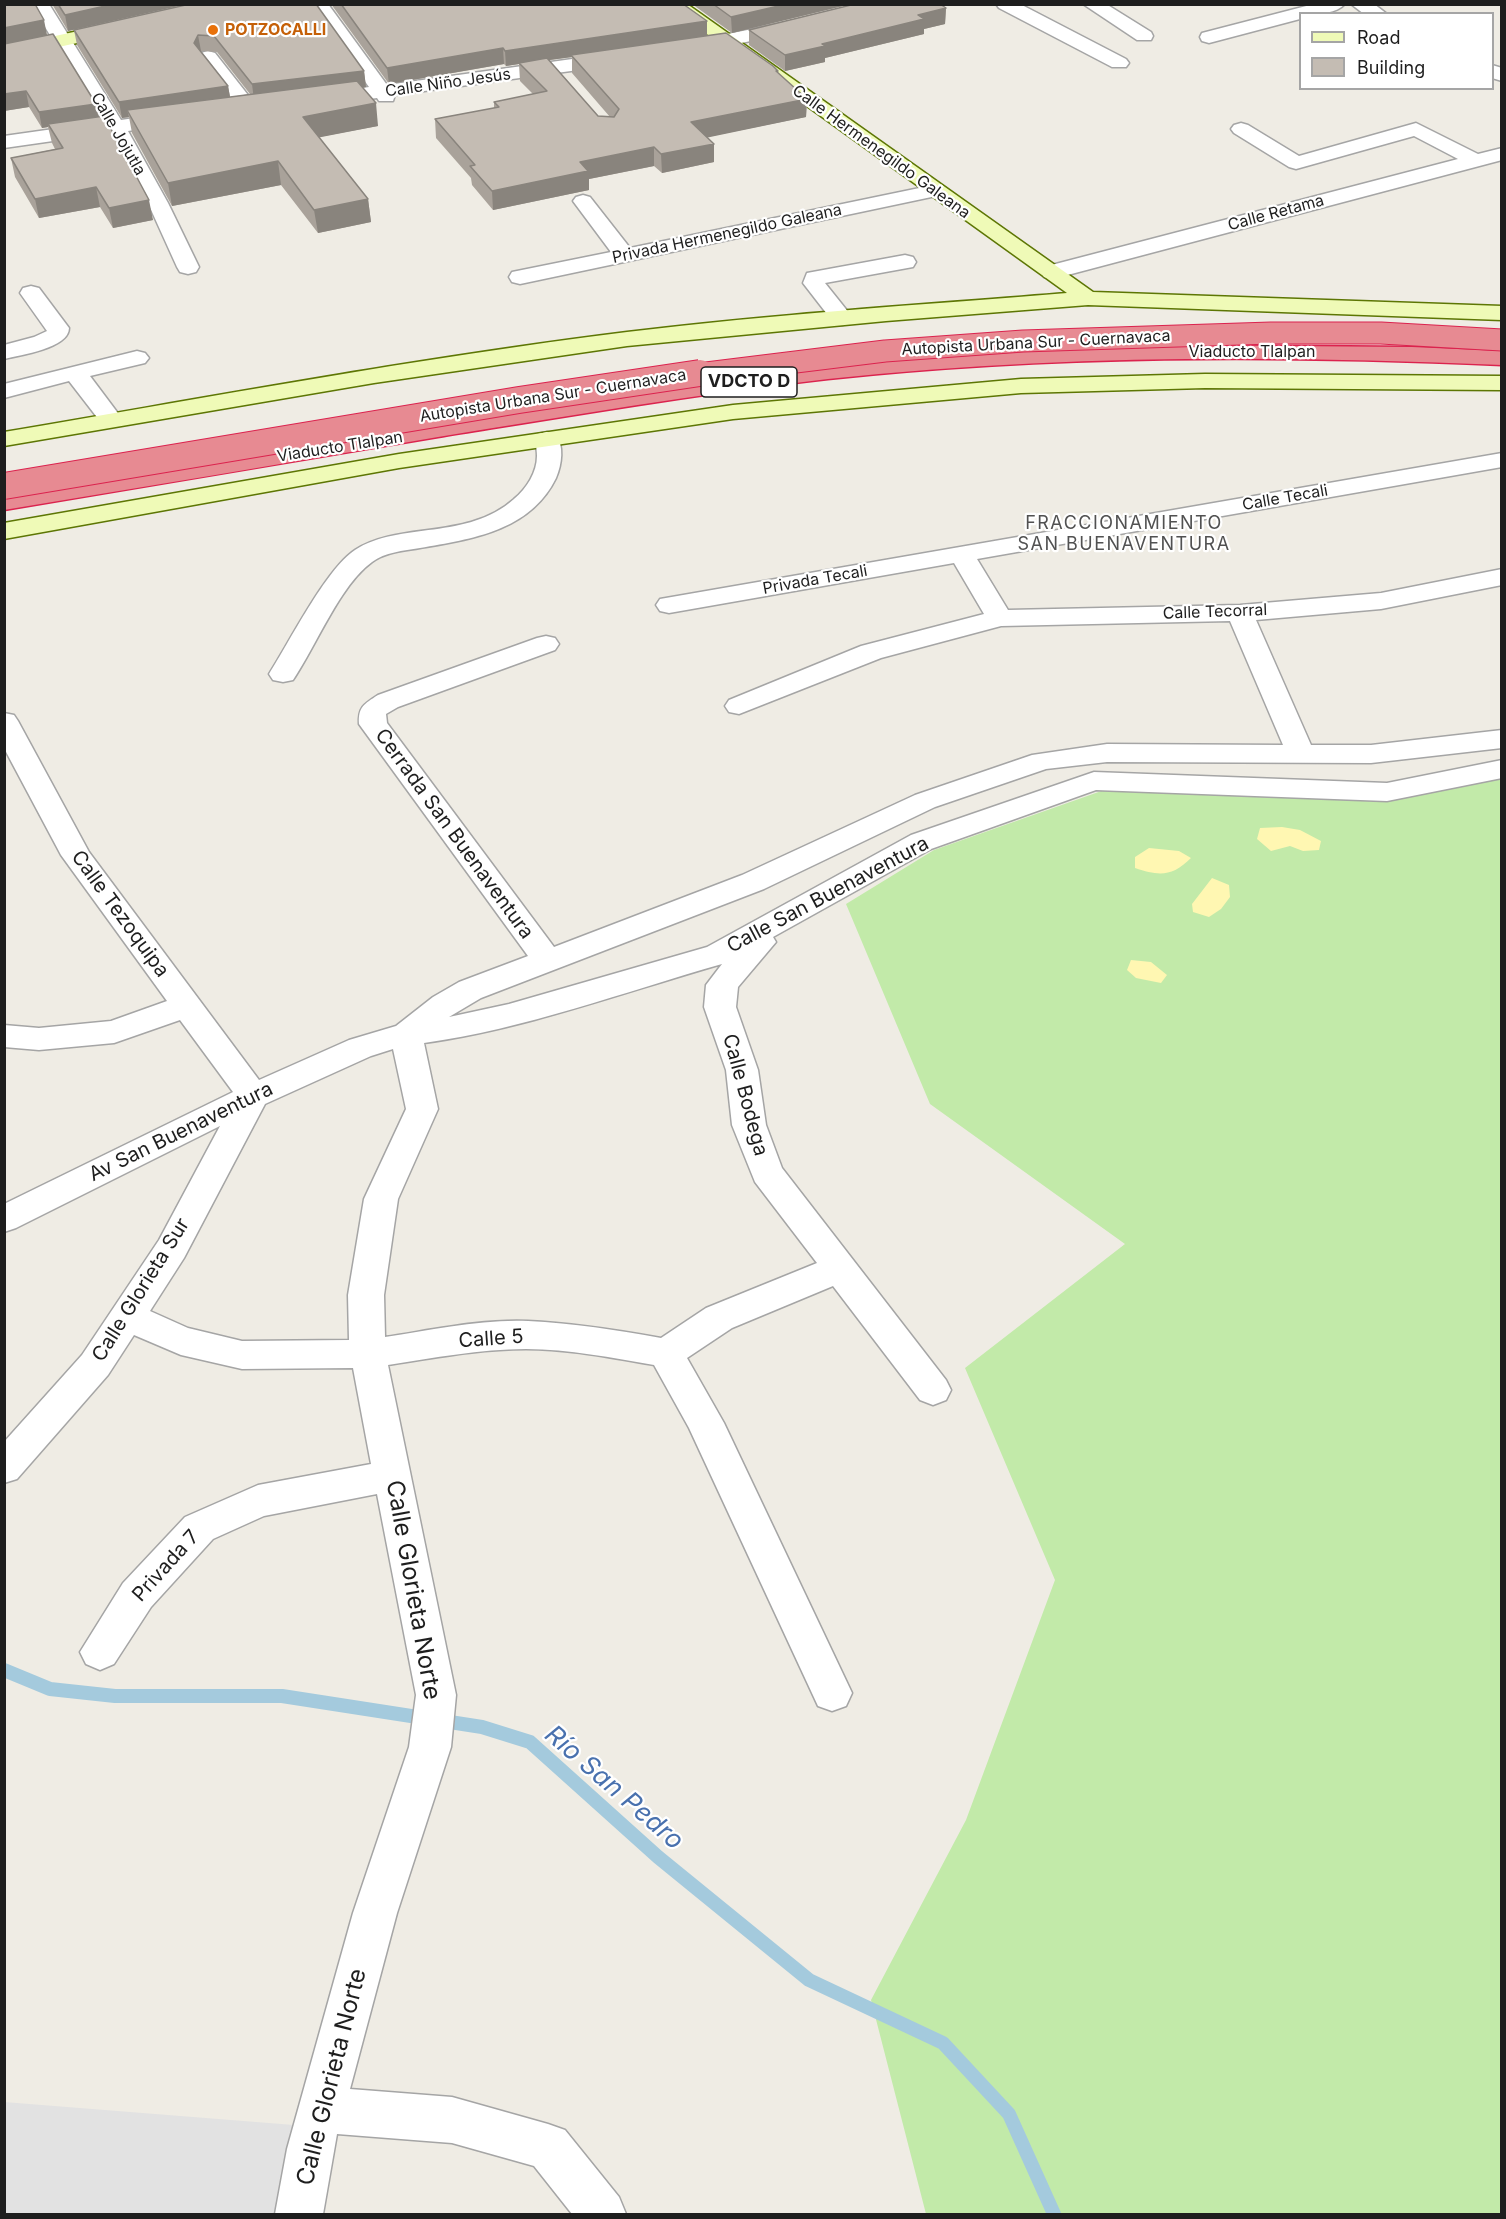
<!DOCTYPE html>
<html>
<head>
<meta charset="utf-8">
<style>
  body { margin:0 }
  #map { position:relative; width:1506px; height:2219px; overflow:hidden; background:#efece4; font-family:Inter,sans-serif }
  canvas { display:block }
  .frame { position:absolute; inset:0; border:6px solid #1e1e1e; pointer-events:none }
  .legend { position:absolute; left:1299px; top:12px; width:195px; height:78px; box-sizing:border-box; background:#fff; border:2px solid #a5a5a5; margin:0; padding:8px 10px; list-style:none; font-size:18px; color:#1e1e1e }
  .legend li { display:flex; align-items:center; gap:12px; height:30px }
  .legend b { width:30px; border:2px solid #a5a5a5 }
</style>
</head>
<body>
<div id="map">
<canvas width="1506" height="2219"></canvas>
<div class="frame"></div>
<ul class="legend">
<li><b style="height:8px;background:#effab7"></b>Road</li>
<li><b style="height:16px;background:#c4bcb3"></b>Building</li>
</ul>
</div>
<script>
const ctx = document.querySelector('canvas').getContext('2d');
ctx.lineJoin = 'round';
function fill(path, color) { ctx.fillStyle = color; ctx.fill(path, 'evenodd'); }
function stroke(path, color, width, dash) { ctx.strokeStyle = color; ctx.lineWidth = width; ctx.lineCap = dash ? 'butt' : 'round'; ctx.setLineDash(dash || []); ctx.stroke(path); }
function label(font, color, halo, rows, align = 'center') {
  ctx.font = font + ' Inter,sans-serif'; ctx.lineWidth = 4.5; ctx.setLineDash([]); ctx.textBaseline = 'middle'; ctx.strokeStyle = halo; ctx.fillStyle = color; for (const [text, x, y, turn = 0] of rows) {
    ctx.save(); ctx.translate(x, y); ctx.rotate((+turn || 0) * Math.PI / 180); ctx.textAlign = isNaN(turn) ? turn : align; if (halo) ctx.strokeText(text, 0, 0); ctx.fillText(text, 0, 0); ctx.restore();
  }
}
const grass = new Path2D(`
  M1501,777V2214H926L871,2000L966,1820L1055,1580L965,1368L1125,1244L930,1104L846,904L934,850L1127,782H1469Z`);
const sand = new Path2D(`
  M1282,827L1300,830L1321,841L1319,850L1303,851L1290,846L1271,851L1257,839L1260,828Z
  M1149,848L1179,851L1191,858C1172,877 1159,876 1135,868V857Z
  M1212,878L1229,885L1230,897L1221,909L1209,917L1193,912L1192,904Z
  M1131,960L1151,962L1167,975L1161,983L1136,978L1127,970Z`);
const parking = new Path2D(`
  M4,2102L294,2125L277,2214H5Z`);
const stream = new Path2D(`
  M4,1670L50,1689L115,1696H282L482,1727L530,1742L658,1857L809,1980L943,2043L1009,2114L1054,2214`);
const street = new Path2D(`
  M31,4H49L121,120L175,112L182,114L185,118L182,122L175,124L128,131L168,203L199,267L196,272L188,274L180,272L177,267L148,203L109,133L4,148V136L103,122Z
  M309,4H328L387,85L615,53L622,55L625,59L622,63L615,65L395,95L393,101H379L377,98L325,105L318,103L315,99L318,95L369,87Z
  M996,4H1020L1126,59L1129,63L1126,67H1112L999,8Z
  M1083,4H1106L1151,32L1153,36L1151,40H1137Z
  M1314,4H1345C1335,15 1314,14 1300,14V19L1209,43L1202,41L1200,37L1202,33Z
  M1351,4H1374L1387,14H1364Z
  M792,21L799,23L801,27L799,31L693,53L686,51L684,47L686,43L693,41Z
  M208,51L215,53L255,104L258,108L255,112H241L201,61L198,57L201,53Z
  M1492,65L1502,68V81L1492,78Z
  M1241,123L1248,125L1299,156L1416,123L1478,154L1502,148V160L1060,277L1052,279L1044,277L1041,272L1044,267L1458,159L1414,136L1296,169L1289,167L1234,133L1231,129L1234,125Z
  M934,185L941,187L944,191L941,195L520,284L512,282L509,277L512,272L611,252L573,201L576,197L583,195L590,197L630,248Z
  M905,255L913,257L916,262L913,267L825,283L853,318L850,323L842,325L834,323L803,283L807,273Z
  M31,286L39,288L69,328C69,348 21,355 4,359V345L34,337L47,331L20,293L23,288Z
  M137,351L145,353L149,358L145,363L90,376L123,420L119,425L111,427L103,425L69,381L4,398V384Z
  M547,432L556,434C564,446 562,464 556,478C530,531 472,539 420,548C403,551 385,552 372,562C340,585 316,646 293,680L283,682L273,680L269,674C289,643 326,569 355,550C400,521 467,541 514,499C527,488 537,472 537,456C537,447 534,441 538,434Z
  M1502,453V467L977,559L1008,610L1240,605L1381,593L1502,569V585L1381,609L1256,620L1311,745H1371L1502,730V748L1371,763L1107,762L1046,769L935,807L764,889L481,998L449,1017L509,1004L707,947L911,835L1094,772L1387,783L1502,760V778L1387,801L1096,790L931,849L773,937L776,942L738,987L736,1007L758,1070L766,1125L782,1168L946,1380L951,1390L946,1400L933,1405L920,1400L833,1286L732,1328L687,1358L724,1423L852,1693L846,1706L832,1711L818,1706L689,1428L654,1365C612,1358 569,1349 526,1349C480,1349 434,1358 388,1365L456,1695L451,1747L397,1913L350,2089L452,2097L548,2124L565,2130L619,2197L626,2214H572L534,2166L452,2143L337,2134L323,2214H275L287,2149L353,1913L409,1747L416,1695L377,1494L264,1516L213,1539L151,1607L114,1664L100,1670L86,1664L80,1652L123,1583L185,1517L258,1485L371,1464L353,1368L242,1369L181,1355L134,1335L108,1375L17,1479L4,1483V1442L82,1355L159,1240L220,1126L16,1228L4,1232V1204L233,1092L180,1020L114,1043L39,1050L4,1047V1025L39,1028L111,1021L167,1001L61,855L4,748V713L14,715L18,721L89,852L259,1080L349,1040L396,1026L433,997L459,982L528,956L359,724C358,707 364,704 378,695L537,638L546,636L555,638L559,644L555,650L398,707L386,714L387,723L554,947L742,875L915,795L1032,755L1107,744L1283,745L1230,621L1001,626L881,658L739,714L729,712L725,706L729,700L861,646L984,614L954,563L669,613L660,611L656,605L660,599ZM722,964L706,985L704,1007L726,1070L732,1125L755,1182L817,1263L706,1308L661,1338C617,1330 573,1323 528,1321C481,1319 432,1330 385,1337L384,1295L398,1199L438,1109L424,1043C525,1029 624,992 722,964ZM393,1049L406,1109L364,1199L348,1295L349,1340L242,1341L188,1328L150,1311L184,1258L265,1104L371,1056Z`);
const secondary = new Path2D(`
  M665,4H687L1093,292L1502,306V320L1088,305L886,321L627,346L374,383L4,446V432C211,397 418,358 627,332C773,314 920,305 1067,293Z
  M120,22L127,24L129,28L127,32L4,59V47Z
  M1205,374L1502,376V390L1205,388L1021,393L733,419L399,468L4,539V523L399,454L733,405L1021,379Z`);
const highway = new Path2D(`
  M1154,345L1412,347L1502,351V365C1277,355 1051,355 828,379C697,394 568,416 438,437C294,462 149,486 4,510V495L595,397L724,378L831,365L1060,348Z`);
const highwayBridgeFar1 = new Path2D(`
  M690,375L885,351L1023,341L1271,333H1381L1502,340`);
const highwayBridge = new Path2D(`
  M4,486L519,400L700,373`);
const wall = new Path2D(`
  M4,4L47,35L96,104L99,117L153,220L113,228L100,207L39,218L15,177L11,158L55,149L52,143L48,127L42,128L29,107L4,111Z
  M52,4H187L68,31Z
  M190,4L364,71L366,87L363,88L378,126L319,137L368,199L371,222L318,233L281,185L172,206L132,133L129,117L122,118L77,45L74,30ZM201,51L217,52L250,94L230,97L228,86Z
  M331,4H683L707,21V35L778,71V74L807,99L806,117L707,137L714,162L662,173L654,166L589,179V190L493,210L472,185L471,178L436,138L435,119L494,108V102L533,94L520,81L519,64L506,66L504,64L389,84ZM572,57V73L610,117L598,116L549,60Z
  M692,4H851L732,33Z
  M946,8L945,24L924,29V34L825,58V62L785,71L749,45V30Z`);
const shadedWall = new Path2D(`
  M114,4H187L68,31L65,15Z
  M787,4H851L732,33L731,17Z
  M946,8L945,24L924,29V34L825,58V62L785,71V55L918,15Z
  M44,20L47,35L4,45V28Z
  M707,21V37L571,55L572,57L520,64L519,63V64L506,66L505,51Z
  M198,35L201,51L196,58L194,43Z
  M503,48L504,64L389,84L387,68Z
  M364,71L366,87L254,100L252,84Z
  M228,86L231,102L127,110L129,117L122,118L119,102Z
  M26,91L29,107L4,111V94Z
  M807,99L806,117L691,141V122Z
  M376,103L378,126L306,140L303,117Z
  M96,104L99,120L48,124V127L42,128L39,112Z
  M714,144V162L662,173L661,154Z
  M654,147V166L589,179V190L493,210L492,191L580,162Z
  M278,161L281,185L172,206L168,183Z
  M96,187L100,207L39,218L35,199Z
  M368,199L371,222L318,233L314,210Z
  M149,200L153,220L113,228L109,208Z`);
const building = new Path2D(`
  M4,4H35L44,20L4,28Z
  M58,4H114L65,15Z
  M190,4H316L364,71L252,84L214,36L198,35L194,43L228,86L119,102L74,30Z
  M341,4H683L707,21L505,51L503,48L387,68Z
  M713,4H787L731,17Z
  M855,4H940L946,8L918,15L924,19L822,44L825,46L785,55L749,30Z
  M726,33L773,66L778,71H776L807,99L691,122L714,144L661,154L654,147L580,162L588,171L492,191L470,166L475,165L435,119L499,107L494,102L547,91L519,63L547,58L598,116L614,117L619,109L571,55Z
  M53,34L96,104L39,112L26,91L4,94V44Z
  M357,81L376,103L303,117L368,199L314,210L278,161L168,183L127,110Z
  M104,116L149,200L109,208L96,187L35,199L11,158L63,148L48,124Z`);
const markers = [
  [213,30,6,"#e8710a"]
];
const farFoodnames = [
  ["POTZOCALLI",225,30]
];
const farStreetnames = [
  ["Calle Niño Jesús",448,83,-8],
  ["Calle Jojutla",118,134,60],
  ["Calle Hermenegildo Galeana",881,152,36],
  ["Calle Retama",1276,213,-15],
  ["Privada Hermenegildo Galeana",727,234,-12],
  ["Autopista Urbana Sur - Cuernavaca",1036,343,-3],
  ["Viaducto Tlalpan",1252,352],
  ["Autopista Urbana Sur - Cuernavaca",553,396,-9],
  ["Viaducto Tlalpan",340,447,-9],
  ["Calle Tecali",1285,498,-10],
  ["Privada Tecali",815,580,-10],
  ["Calle Tecorral",1215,612,-2]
];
const shields = [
  [749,382,96]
];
const shieldNames = [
  ["VDCTO D",749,382]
];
const farNeighbourhoodnames = [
  ["FRACCIONAMIENTO",1124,524],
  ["SAN BUENAVENTURA",1124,545]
];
const streetNames = [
  ["Cerrada San Buenaventura",454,834,54],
  ["Calle San Buenaventura",828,895,-28],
  ["Calle Tezoquipa",120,914,54],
  ["Calle Bodega",745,1095,75],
  ["Av San Buenaventura",181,1132,-26],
  ["Calle Glorieta Sur",141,1290,-58],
  ["Calle 5",491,1339,-4],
  ["Privada 7",166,1566,-48]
];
const nearStreetnames = [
  ["Calle Glorieta Norte",413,1590,80],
  ["Calle Glorieta Norte",332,2077,-76]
];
const nearWaternames = [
  ["Río San Pedro",614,1788,41]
];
fill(grass, '#c2eaa9');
fill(sand, '#fff7b2');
fill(parking, '#e2e2e2');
stroke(stream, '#a4cadd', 14);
stroke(street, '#a5a5a5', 3);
stroke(secondary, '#5d7604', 3);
stroke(highway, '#db234e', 3);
fill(street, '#fff');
fill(secondary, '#effab7');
fill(highway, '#e78a92');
stroke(highwayBridgeFar1, '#db234e', 23, []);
stroke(highwayBridge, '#db234e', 28, []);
stroke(highwayBridgeFar1, '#e78a92', 21);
stroke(highwayBridge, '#e78a92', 26);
fill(wall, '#a9a29a');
fill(shadedWall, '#89847d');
fill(building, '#c4bcb3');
stroke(building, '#89847d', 1.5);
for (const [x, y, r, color] of markers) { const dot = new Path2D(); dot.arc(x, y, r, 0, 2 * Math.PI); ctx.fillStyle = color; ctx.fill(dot); stroke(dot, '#fff', 2); }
label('bold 16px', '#c56008', '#fff', farFoodnames, 'left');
label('16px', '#1e1e1e', '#fff', farStreetnames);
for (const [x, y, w] of shields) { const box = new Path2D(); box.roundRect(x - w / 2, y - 15, w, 30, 4.5); ctx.fillStyle = '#fff'; ctx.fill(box); stroke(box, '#1e1e1e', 1.5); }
label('bold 18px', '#1e1e1e', null, shieldNames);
ctx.letterSpacing = '1.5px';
label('18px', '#515151', '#fff', farNeighbourhoodnames);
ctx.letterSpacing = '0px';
label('20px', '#1e1e1e', '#fff', streetNames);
label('24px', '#1e1e1e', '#fff', nearStreetnames);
label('italic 26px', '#4971ae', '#fff', nearWaternames);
</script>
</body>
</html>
